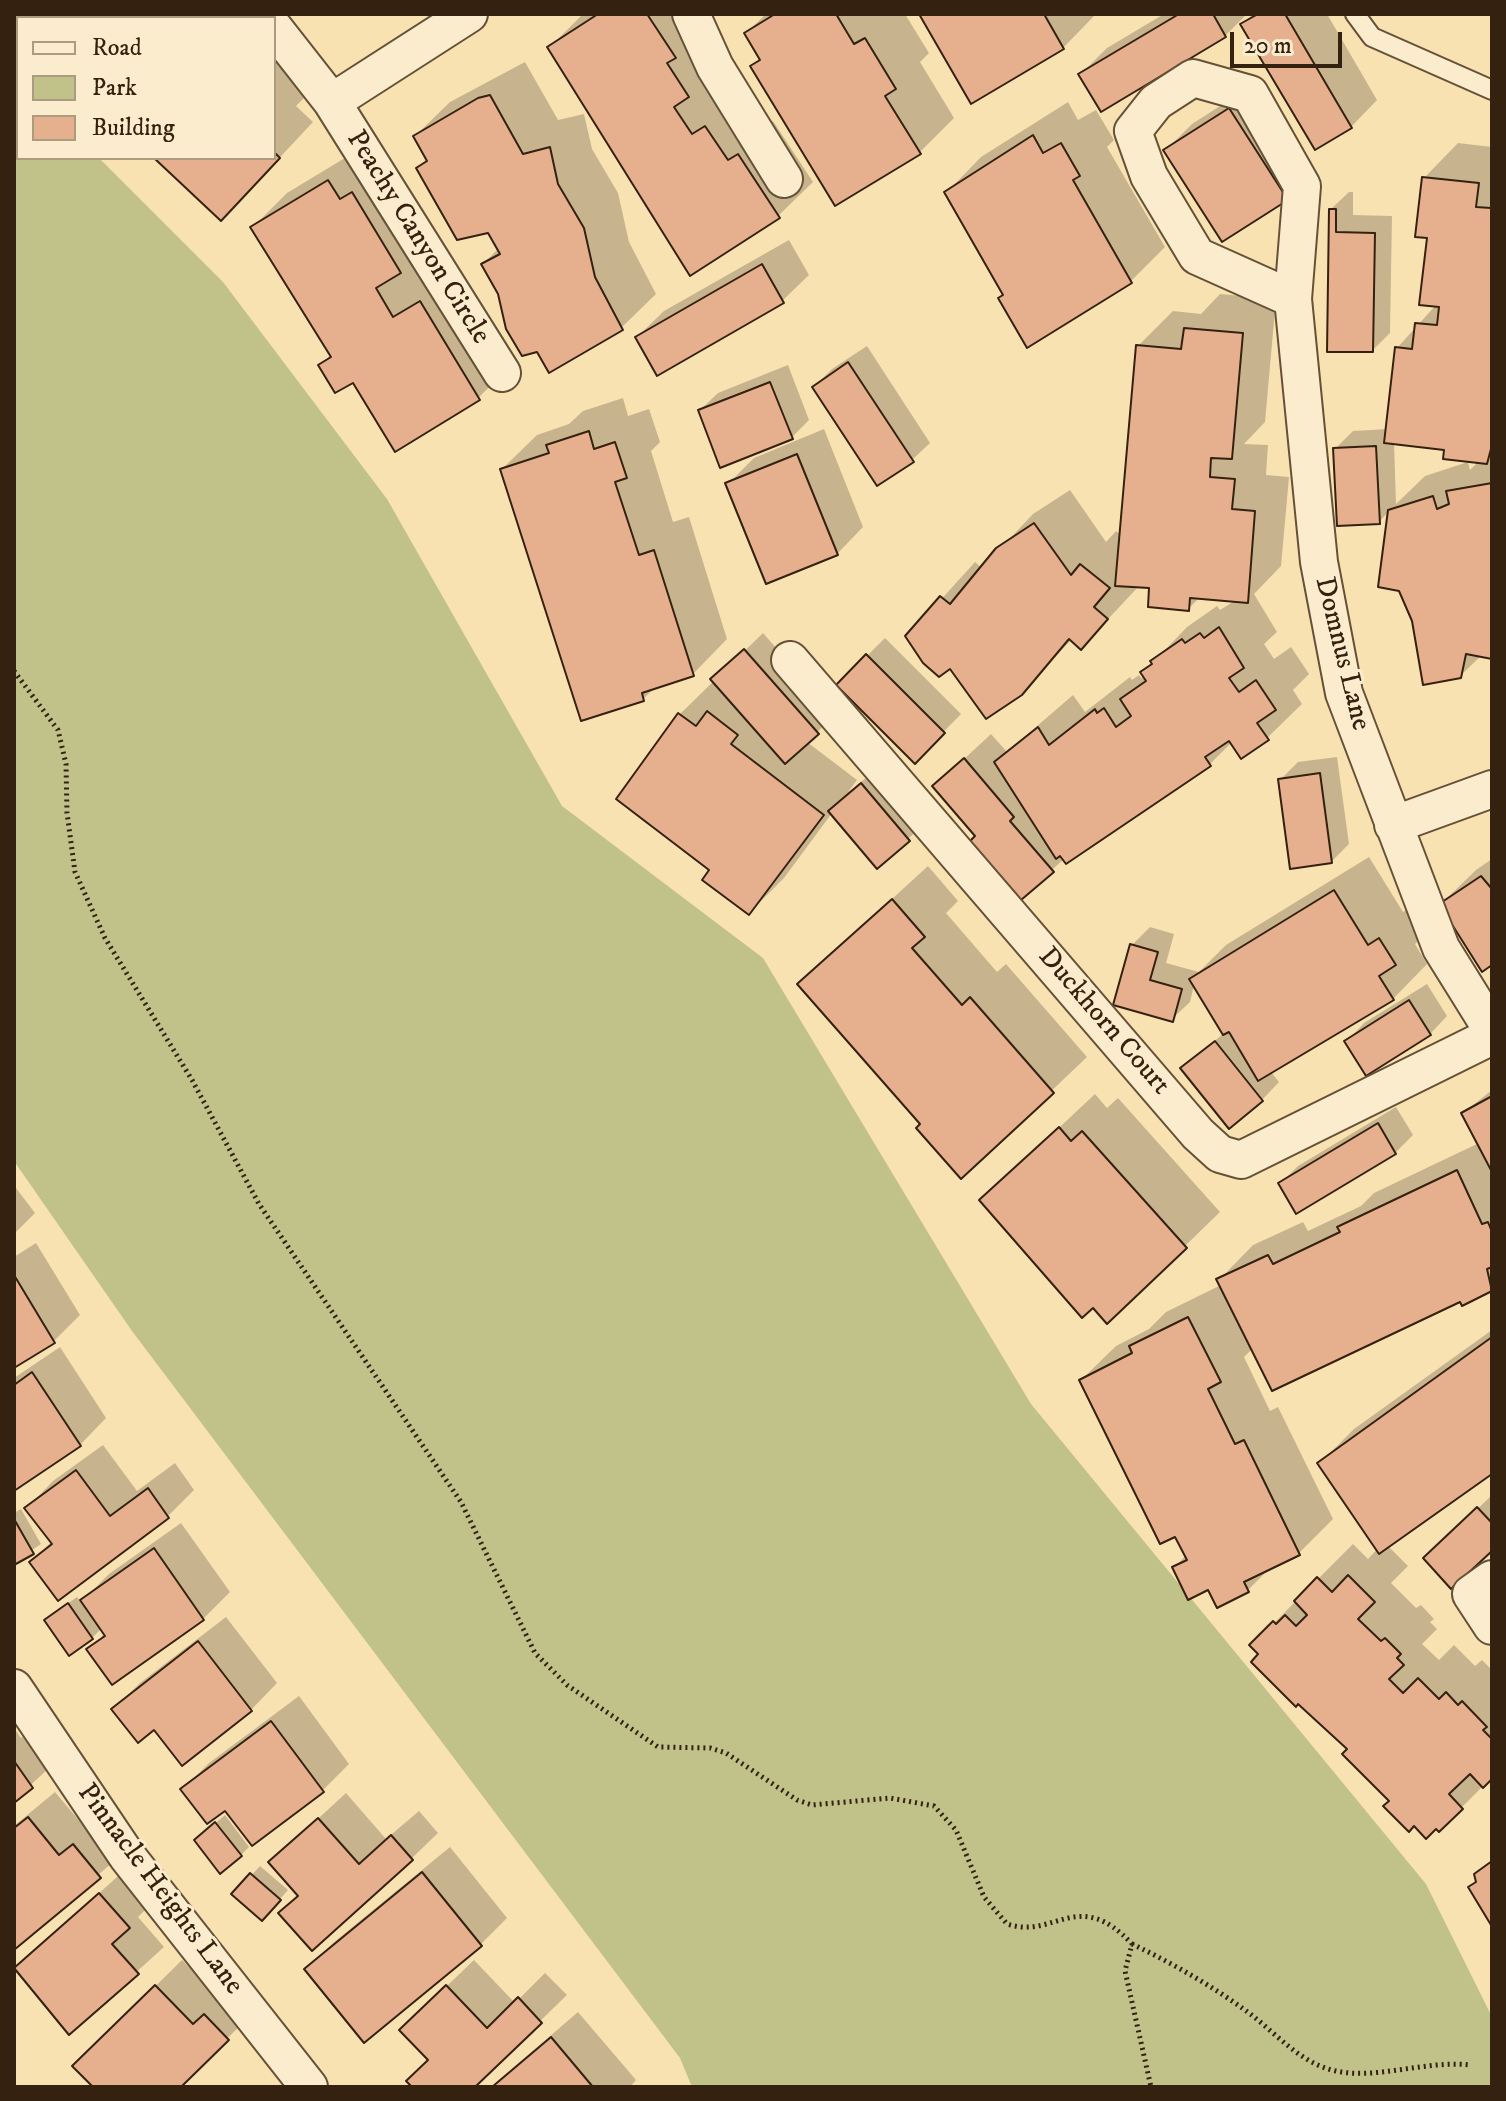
<!DOCTYPE html>
<html>
<head>
<meta charset="utf-8">
<style>
  body { margin:0 }
  #map { position:relative; width:1506px; height:2101px; overflow:hidden; background:#f9e2b2; font-family:"IM FELL DW Pica",serif }
  canvas { display:block }
  .frame { position:absolute; inset:0; border:16px solid #35210f; pointer-events:none }
  .legend { position:absolute; left:16px; top:16px; width:260px; height:144px; box-sizing:border-box; background:#fbeccd; border:2px solid #ac9b81; margin:0; padding:10px 14px; list-style:none; font-size:24px; color:#35210f }
  .legend li { display:flex; align-items:center; gap:16px; height:40px }
  .legend b { width:40px; border:2px solid #ac9b81 }
  .scale { position:absolute; left:1230px; top:32px; width:112px; height:36px; box-sizing:border-box; border:4px solid #35210f; border-top:0; padding-left:10px; font-size:24px; line-height:28px; white-space:nowrap; color:#35210f; -webkit-text-stroke:6px #fbeccd; paint-order:stroke }
</style>
</head>
<body>
<div id="map">
<canvas width="1506" height="2101"></canvas>
<div class="frame"></div>
<ul class="legend">
<li><b style="height:10px;background:#fbeccd"></b>Road</li>
<li><b style="height:22px;background:#c1c289"></b>Park</li>
<li><b style="height:22px;background:#e6af8e"></b>Building</li>
</ul>
<div class="scale">20 m</div>
</div>
<script>
const ctx = document.querySelector('canvas').getContext('2d');
ctx.lineJoin = 'round';
function fill(path, color) { ctx.fillStyle = color; ctx.fill(path, 'evenodd'); }
function stroke(path, color, width, dash) { ctx.strokeStyle = color; ctx.lineWidth = width; ctx.lineCap = dash ? 'butt' : 'round'; ctx.setLineDash(dash || []); ctx.stroke(path); }
function label(font, color, halo, rows, align = 'center') {
  ctx.font = font + ' "IM FELL DW Pica",serif'; ctx.lineWidth = 6; ctx.setLineDash([]); ctx.textBaseline = 'middle'; ctx.strokeStyle = halo; ctx.fillStyle = color; for (const [text, x, y, turn = 0] of rows) {
    ctx.save(); ctx.translate(x, y); ctx.rotate((+turn || 0) * Math.PI / 180); ctx.textAlign = isNaN(turn) ? turn : align; if (halo) ctx.strokeText(text, 0, 0); ctx.fillText(text, 0, 0); ctx.restore();
  }
}
const green = new Path2D(`
  M14,14H29V18H18V158H99L223,282L387,499L562,806L763,958L1031,1404L1426,1884L1492,2017V2087H692L680,2058L132,1331L14,1161Z`);
const shadow = new Path2D(`
  M154,14H232L236,18H150Z
  M583,14H704L763,127L773,121L813,182L778,216L549,48Z
  M766,14H905L929,53L920,62L954,118L920,152L752,66L761,58L746,33Z
  M921,14H1096L1063,48Z
  M1164,14H1247L1225,36L1081,74L1107,48Z
  M1253,14H1327L1377,100L1351,127L1243,24Z
  M274,54L312,90L296,106L313,122L255,184L157,158H274Z
  M525,62L558,120L584,114L592,149L618,193L629,242L656,294L621,328L500,294L483,264L499,248L489,231L418,168L428,158L415,136L450,102Z
  M1256,83L1313,172L1222,239L1166,150L1192,124Z
  M1068,102L1078,120L1096,110L1114,140L1107,147L1165,247L1131,281L1005,294L947,192L981,157Z
  M1458,143L1492,147V657L1482,655L1460,676L1390,510L1379,522L1335,449L1353,431L1388,429L1397,348L1436,305L1424,178ZM1394,442L1446,448L1479,461L1470,470L1468,462L1425,476L1396,504Z
  M363,147L513,364L478,398L353,380L320,365L331,355L253,227L287,193Z
  M1349,192H1353V215L1392,216L1390,333L1373,350H1329L1331,209Z
  M789,240L809,275L782,301L637,337L664,311Z
  M1220,294L1276,299L1265,422L1244,444L1268,445L1266,475L1289,477L1281,566L1254,594L1277,632L1264,644L1274,659L1291,647L1309,674L1293,690L1302,704L1267,738L1232,742L1210,764L1066,862L1064,859L1021,898L978,836L935,786L991,734L1007,752L1073,695L1085,712L1130,677L1132,680L1139,675L1142,679L1143,673L1187,627L1217,606L1220,610L1236,600L1200,597L1188,609L1152,587L1139,586L1081,648L1072,639L1021,693L950,667L908,636L975,562L982,568L1033,514L1070,490L1106,542L1116,531L1121,535L1138,346L1173,311L1201,314Z
  M867,346L930,443L912,460L814,387L832,369Z
  M788,365L809,420L792,437L700,410L718,393Z
  M623,398L628,416L649,409L660,442L651,451L673,522L689,517L727,639L693,674L657,686L643,699L502,469L537,435L569,424L583,411Z
  M824,429L863,527L837,554L728,484L754,458Z
  M763,633L835,715L807,742L857,780L848,792L880,767L927,822L877,866L832,813L784,878L749,913L712,870L618,798L680,714Z
  M885,638L961,714L915,761L838,685Z
  M1337,757L1349,844L1332,861L1280,780L1298,762Z
  M1369,857L1403,912L1414,905L1430,929L1415,944L1427,964L1393,999L1270,1071L1279,1082L1262,1100L1183,1068L1224,1033L1194,985L1190,1002L1172,1019L1116,1003L1132,945L1150,927L1174,934L1166,963L1199,972L1226,945Z
  M1492,859V963L1441,904L1476,870Z
  M928,866L958,901L946,913L997,972L1006,964L1087,1057L962,1176L922,1124L799,984Z
  M1427,984L1447,1016L1430,1034L1347,1041L1364,1023Z
  M1492,1090V1289L1463,1303L1461,1300L1253,1348L1244,1357L1270,1411L1278,1407L1333,1519L1299,1553L1272,1566L1248,1590L1209,1587L1174,1568L1186,1555L1081,1380L1116,1346L1149,1329L1166,1312L1221,1285L1219,1280L1253,1245L1303,1222L1308,1231L1361,1206L1374,1193L1479,1143L1463,1113Z
  M1095,1094L1107,1108L1118,1098L1220,1212L1185,1246L982,1200Z
  M1396,1107L1413,1135L1395,1153L1280,1184L1298,1166Z
  M16,1188L35,1213L14,1234V1190Z
  M36,1243L80,1315L54,1341L14,1366V1257Z
  M1492,1330V1473L1388,1546L1408,1566L1391,1583L1416,1608L1421,1605L1434,1619L1430,1622L1437,1629L1422,1644L1439,1660L1454,1645L1475,1666L1482,1660L1492,1670V1777L1439,1830L1391,1801L1350,1749L1254,1662L1261,1654L1252,1645L1353,1544L1368,1559L1378,1548L1319,1464L1354,1429Z
  M60,1347L106,1418L80,1445L14,1489V1378Z
  M103,1445L137,1491L175,1463L194,1490L168,1516L58,1598L32,1562L52,1541L27,1508L53,1481Z
  M1492,1495V1548L1444,1541Z
  M21,1509L41,1544L14,1562V1513Z
  M181,1523L230,1592L203,1619L112,1683L89,1650L105,1633L102,1628L92,1638L55,1612L77,1597L81,1602L109,1574Z
  M226,1617L277,1683L251,1710L182,1764L155,1728L114,1709L140,1683Z
  M299,1696L349,1764L322,1791L225,1808L183,1789L209,1763Z
  M14,1728L21,1738L35,1728L58,1760L14,1800Z
  M55,1792L87,1830L100,1819L126,1851L14,1947V1826Z
  M346,1793L386,1839L419,1811L438,1833L411,1859L281,1913L299,1894L271,1862Z
  M225,1815L249,1847L241,1855L205,1832Z
  M450,1847L507,1918L481,1944L365,2040L307,1969L333,1943Z
  M260,1866L288,1890L262,1919L234,1894Z
  M127,1868L155,1900L138,1917L164,1947L70,2032L15,1969Z
  M182,1960L221,1999L254,2012L178,2087H96L75,2066Z
  M474,1960L515,2003L545,1973L567,1995L472,2087H415L431,2059L428,2004Z
  M578,2012L636,2080L630,2087H491Z`);
const building = new Path2D(`
  M598,14H647L676,58L667,63L689,97L674,107L692,134L705,126L728,160L738,154L780,218L690,276L547,47Z
  M775,14H836L854,44L865,38L896,89L885,96L921,154L835,206L750,66L760,60L744,33Z
  M919,14H1044L1064,49L971,104Z
  M1179,14H1213L1226,37L1101,112L1078,74Z
  M1258,14H1285L1352,128L1315,150L1240,24Z
  M490,95L523,154L550,147L558,184L584,228L595,277L623,330L549,373L537,352L522,356L506,329L498,294L481,264L500,254L488,233L457,240L416,168L427,161L413,136L478,98Z
  M1229,108L1288,200L1222,242L1163,150Z
  M1033,135L1043,153L1061,143L1080,176L1073,180L1132,283L1027,348L998,298L1003,295L944,192Z
  M274,152L280,158L221,221L154,158H274Z
  M1422,177L1479,183L1476,207L1491,208L1492,198V445L1487,464L1443,459L1444,450L1384,443L1395,347L1412,349L1415,323L1437,325L1439,307L1419,305L1427,238L1415,237Z
  M328,180L340,199L352,192L401,273L376,288L393,317L420,301L480,400L395,452L353,383L335,393L318,365L331,357L250,227Z
  M1329,209H1336V232L1375,233L1373,352H1327Z
  M762,264L784,303L657,376L635,337Z
  M1184,328L1243,333L1232,459L1211,458L1210,477L1235,479L1232,509L1255,511L1248,603L1190,598L1189,611L1148,607L1149,588L1115,586L1136,345L1181,349Z
  M848,362L914,462L877,486L812,387Z
  M770,382L793,439L720,468L698,410Z
  M589,431L594,449L615,442L627,478L615,482L639,555L654,550L694,676L642,693L644,701L581,721L500,469L549,453L546,445Z
  M1376,446L1380,524L1337,526L1333,448Z
  M797,454L838,555L766,584L725,483Z
  M1492,483V659L1466,654L1461,678L1423,685L1412,621L1399,591L1378,587L1388,510L1433,496L1437,509L1449,504L1446,491Z
  M1034,523L1071,575L1080,564L1110,588L1094,607L1108,619L1081,650L1069,639L1022,695L986,719L950,669L939,677L923,663L905,636L940,596L950,604L996,548Z
  M1219,627L1244,668L1229,678L1239,692L1256,680L1276,710L1257,723L1269,740L1241,759L1229,741L1205,757L1211,766L1066,864L1060,856L1056,859L994,762L1038,727L1049,745L1095,709L1097,713L1104,708L1116,727L1131,716L1120,699L1146,681L1140,672L1152,664L1150,661L1182,639L1185,643L1200,633L1204,638Z
  M744,649L819,734L785,764L710,679Z
  M866,654L945,733L915,764L836,685Z
  M707,711L738,735L731,744L824,815L749,915L702,880L709,870L616,799L678,713L696,726Z
  M964,758L1014,817L1010,821L1054,872L1021,900L970,841L975,836L932,786Z
  M1320,773L1332,863L1290,869L1278,779Z
  M861,783L910,841L877,869L828,811Z
  M1481,876L1492,889V965L1482,972L1439,904Z
  M1334,890L1368,945L1379,938L1396,965L1379,976L1394,1000L1258,1081L1229,1032L1223,1035L1189,979Z
  M892,899L925,937L912,948L962,1005L970,997L1054,1093L961,1179L916,1128L920,1124L797,984Z
  M1130,944L1158,952L1150,980L1182,989L1173,1022L1113,1005Z
  M1409,1000L1431,1035L1366,1076L1344,1041Z
  M1215,1041L1263,1101L1229,1129L1180,1068Z
  M1492,1096V1172L1461,1113Z
  M1378,1123L1396,1154L1296,1214L1278,1183Z
  M1059,1127L1071,1141L1082,1131L1187,1248L1107,1324L1093,1308L1082,1318L979,1200Z
  M1457,1170L1482,1224L1488,1222L1492,1232V1267L1487,1269L1492,1291L1462,1306L1460,1302L1272,1391L1216,1279L1268,1255L1273,1264L1340,1232L1337,1227Z
  M14,1275L55,1343L14,1368Z
  M1188,1317L1221,1382L1208,1389L1235,1444L1244,1440L1300,1555L1244,1582L1249,1592L1217,1608L1208,1590L1188,1600L1172,1567L1187,1560L1175,1537L1160,1544L1079,1380L1132,1353L1129,1346Z
  M1492,1337V1474L1379,1554L1317,1463Z
  M32,1372L81,1446L14,1491V1385Z
  M76,1470L110,1516L148,1488L169,1518L58,1601L29,1562L52,1544L24,1508Z
  M1477,1507L1492,1523V1551L1451,1589L1423,1558Z
  M14,1519L34,1554L14,1565Z
  M154,1548L204,1620L112,1685L86,1649L105,1636L80,1600Z
  M1348,1575L1375,1602L1358,1619L1381,1641L1385,1638L1401,1654L1397,1658L1404,1665L1389,1679L1403,1693L1418,1678L1439,1699L1446,1692L1458,1705L1462,1701L1487,1727L1483,1730L1492,1739V1779L1483,1788L1470,1774L1449,1794L1463,1809L1439,1832L1436,1829L1426,1839L1414,1826L1409,1832L1383,1806L1389,1801L1342,1754L1347,1749L1298,1704L1296,1707L1251,1662L1258,1654L1249,1645L1273,1621L1276,1624L1285,1615L1296,1626L1307,1615L1294,1601L1317,1577L1332,1592Z
  M68,1603L93,1639L69,1656L44,1620Z
  M198,1641L252,1711L182,1766L154,1730L138,1743L111,1709Z
  M271,1721L324,1792L252,1846L225,1811L207,1824L180,1789Z
  M14,1761L33,1788L14,1803Z
  M28,1817L59,1855L73,1844L101,1878L14,1950V1828Z
  M318,1818L359,1864L391,1835L413,1860L312,1951L278,1913L298,1896L268,1862Z
  M215,1822L242,1856L220,1874L194,1840Z
  M1492,1861V1924L1491,1925L1468,1887L1476,1882L1474,1874Z
  M422,1872L482,1946L364,2043L304,1969Z
  M250,1873L281,1900L262,1921L231,1894Z
  M99,1893L130,1928L112,1944L139,1974L69,2035L14,1968Z
  M155,1985L193,2024L204,2014L229,2040L181,2087H93L72,2066Z
  M446,1985L487,2028L518,1997L542,2023L475,2087H412L406,2081L428,2060L399,2030Z
  M551,2037L593,2087H492Z`);
const path = new Path2D(`
  M14,671L58,730L66,764L67,813L75,872L105,938L192,1080L259,1204L461,1502L535,1653L567,1685L658,1747L710,1748L726,1753L797,1800L812,1805L890,1798L934,1806L956,1830L984,1897L1007,1924C1055,1940 1078,1886 1132,1944L1125,1971L1151,2087
  M1132,1944C1172,1963 1214,1987 1249,2013C1277,2034 1301,2064 1336,2071C1377,2080 1425,2060 1470,2065`);
const service = new Path2D(`
  M1355,14L1372,37L1492,90`);
const minor = new Path2D(`
  M691,14L715,67L784,179
  M274,28L332,102L469,14
  M1193,78L1250,94L1302,186L1293,299L1197,256L1149,176L1133,131L1156,102Z
  M332,102L502,373
  M1293,299L1319,562L1344,693L1441,948L1492,1030
  M790,660L1198,1134L1220,1154L1241,1160L1492,1036
  M1393,825L1492,789
  M1492,1579L1471,1594L1492,1626
  M14,1688L127,1856L309,2087`);
const streetNames = [
  ["Peachy Canyon Circle",417,238,58],
  ["Domnus Lane",1341,654,76],
  ["Duckhorn Court",1103,1022,49],
  ["Pinnacle Heights Lane",159,1890,53]
];
fill(green, '#c1c289');
fill(shadow, '#0003');
fill(building, '#e6af8e');
stroke(building, '#35210f', 2);
stroke(service, '#665138', 22);
stroke(minor, '#665138', 40);
stroke(path, '#35210f', 5, [2, 4]);
stroke(service, '#fbeccd', 18);
stroke(minor, '#fbeccd', 36);
label('28px', '#35210f', '#fbeccd', streetNames);
</script>
</body>
</html>
